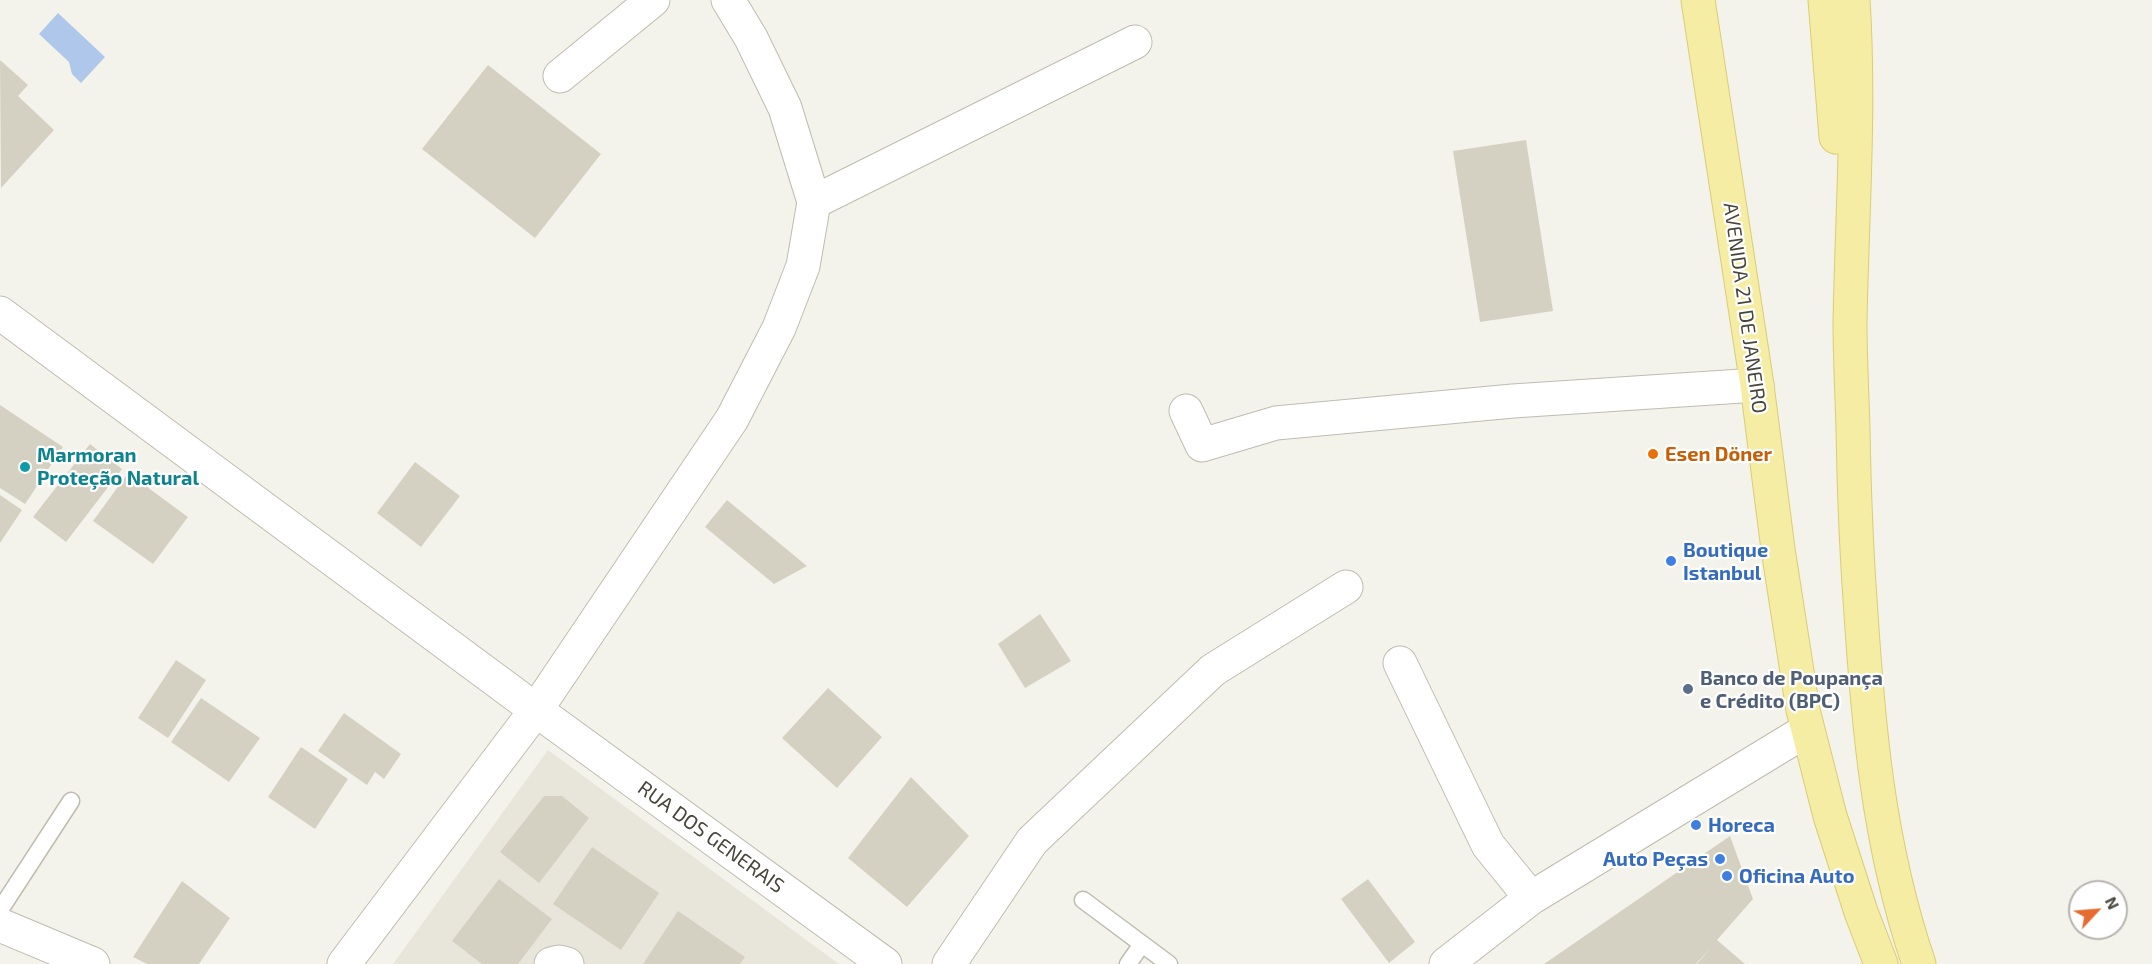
<!DOCTYPE html>
<html>
<head>
<meta charset="utf-8">
<style>
  body { margin:0 }
  #map { position:relative; width:2152px; height:964px; overflow:hidden; background:#f4f3eb; font-family:"Exo 2",sans-serif }
  canvas { display:block }
  .north { position:absolute; left:2068px; top:880px; width:60px; height:60px; box-sizing:border-box; background:#fff; border:2px solid #b6b5b0; border-radius:50%; rotate:64deg; font-size:16px; font-weight:700; line-height:24px; text-align:center; color:#48453a }
  .north::after { content:''; display:block; margin:auto; width:21px; height:27px; background:#e66d31; clip-path:polygon(50% 0,100% 100%,50% 72%,0 100%) }
</style>
</head>
<body>
<div id="map">
<canvas width="2152" height="964"></canvas>
<div class="north">N</div>
</div>
<script>
const ctx = document.querySelector('canvas').getContext('2d');
ctx.lineJoin = 'round';
function fill(path, color) { ctx.fillStyle = color; ctx.fill(path, 'evenodd'); }
function stroke(path, color, width, dash) { ctx.strokeStyle = color; ctx.lineWidth = width; ctx.lineCap = dash ? 'butt' : 'round'; ctx.setLineDash(dash || []); ctx.stroke(path); }
function label(font, color, halo, rows, align = 'center') {
  ctx.font = font + ' "Exo 2",sans-serif'; ctx.lineWidth = 4.5; ctx.setLineDash([]); ctx.textBaseline = 'middle'; ctx.strokeStyle = halo; ctx.fillStyle = color; for (const [text, x, y, turn = 0] of rows) {
    ctx.save(); ctx.translate(x, y); ctx.rotate((+turn || 0) * Math.PI / 180); ctx.textAlign = isNaN(turn) ? turn : align; if (halo) ctx.strokeText(text, 0, 0); ctx.fillText(text, 0, 0); ctx.restore();
  }
}
const residential = new Path2D(`
  M548,750L839,964H393Z`);
const water = new Path2D(`
  M58,13L105,57L81,83L72,74L69,62L39,34Z`);
const building = new Path2D(`
  M0,60L28,85L18,96L54,130L1,188Z
  M488,65L601,154L535,238L422,149Z
  M1526,140L1553,311L1480,322L1453,151Z
  M0,405L63,447L25,504L0,488Z
  M90,444L122,469L66,542L33,517Z
  M415,462L460,496L421,547L377,513Z
  M128,473L188,517L153,564L93,521Z
  M0,495L22,510L0,543Z
  M727,500L807,566L774,584L705,527Z
  M1040,614L1071,661L1025,688L998,644Z
  M176,660L206,680L168,738L138,718Z
  M828,688L882,737L837,788L782,738Z
  M201,698L260,738L229,782L171,742Z
  M344,713L401,754L384,779L375,772L367,785L318,751Z
  M301,747L348,779L315,829L268,797Z
  M911,777L969,836L907,907L848,858Z
  M544,796H562L589,818L539,883L500,852Z
  M1730,836L1753,899L1717,940L1745,964H1697L1711,947L1696,964H1544Z
  M592,847L659,893L621,950L553,904Z
  M499,879L552,919L518,964H482L452,941Z
  M1368,879L1415,942L1389,963L1341,899Z
  M182,881L230,918L199,964H147L133,957Z
  M678,911L745,957L740,964H643Z`);
const service = new Path2D(`
  M1083,900L1169,964
  M0,910L71,801
  M1128,964L1142,944`);
const minor = new Path2D(`
  M560,76L653,0
  M814,202L1135,42
  M1186,411L1202,445L1276,423L1513,401L1757,385
  M1400,663L1488,845L1531,898
  M0,925L93,964
  M344,964L536,710L732,419L779,328L803,266L814,202L785,108L751,38L728,0
  M551,964L559,962L567,964
  M949,964L1032,841L1213,670L1346,587
  M1446,964L1531,898L1807,730`);
const tertiary = new Path2D(`
  M0,313L536,710L885,964`);
const primary = new Path2D(`
  M1698,0L1757,385L1778,549L1803,710L1830,816L1861,912L1881,964
  M1825,0L1836,137
  M1853,0C1860,107 1852,214 1850,322C1850,357 1852,393 1853,429C1854,486 1856,543 1860,599C1868,725 1878,844 1919,964`);
const markers = [
  [1653,454,6,"#e8710a"],
  [25,467,6,"#0f9aa8"],
  [1671,561,6,"#3f7fe0"],
  [1688,689,6,"#5c6f8a"],
  [1696,825,6,"#3f7fe0"],
  [1720,859,6,"#3f7fe0"],
  [1727,876,6,"#3f7fe0"]
];
const streetNames = [
  ["AVENIDA 21 DE JANEIRO",1745,308,82],
  ["RUA DOS GENERAIS",711,837,36]
];
const foodNames = [
  ["Esen Döner",1665,454]
];
const cultureNames = [
  ["Marmoran",37,455],
  ["Proteção Natural",37,478]
];
const shopNames = [
  ["Boutique",1683,550],
  ["Istanbul",1683,573],
  ["Horeca",1708,825],
  ["Auto Peças",1708,859,"right"],
  ["Oficina Auto",1739,876]
];
const serviceNames = [
  ["Banco de Poupança",1700,678],
  ["e Crédito (BPC)",1700,701]
];
fill(residential, '#e8e6da');
fill(water, '#aec7ea');
fill(building, '#d5d1c2');
stroke(service, '#bfbcaf', 19);
stroke(minor, '#bfbcaf', 35);
stroke(tertiary, '#bfbcaf', 35);
stroke(primary, '#d9cd74', 35);
stroke(service, '#fff', 16);
stroke(minor, '#fff', 33);
stroke(tertiary, '#fff', 33);
stroke(primary, '#f5eda4', 33);
for (const [x, y, r, color] of markers) { const dot = new Path2D(); dot.arc(x, y, r, 0, 2 * Math.PI); ctx.fillStyle = color; ctx.fill(dot); stroke(dot, '#fff', 2); }
label('20px', '#48453a', '#fff', streetNames);
label('bold 20px', '#c56008', '#fff', foodNames, 'left');
label('bold 20px', '#0d838f', '#fff', cultureNames, 'left');
label('bold 20px', '#366cbe', '#fff', shopNames, 'left');
label('bold 20px', '#4e5e75', '#fff', serviceNames, 'left');
</script>
</body>
</html>
